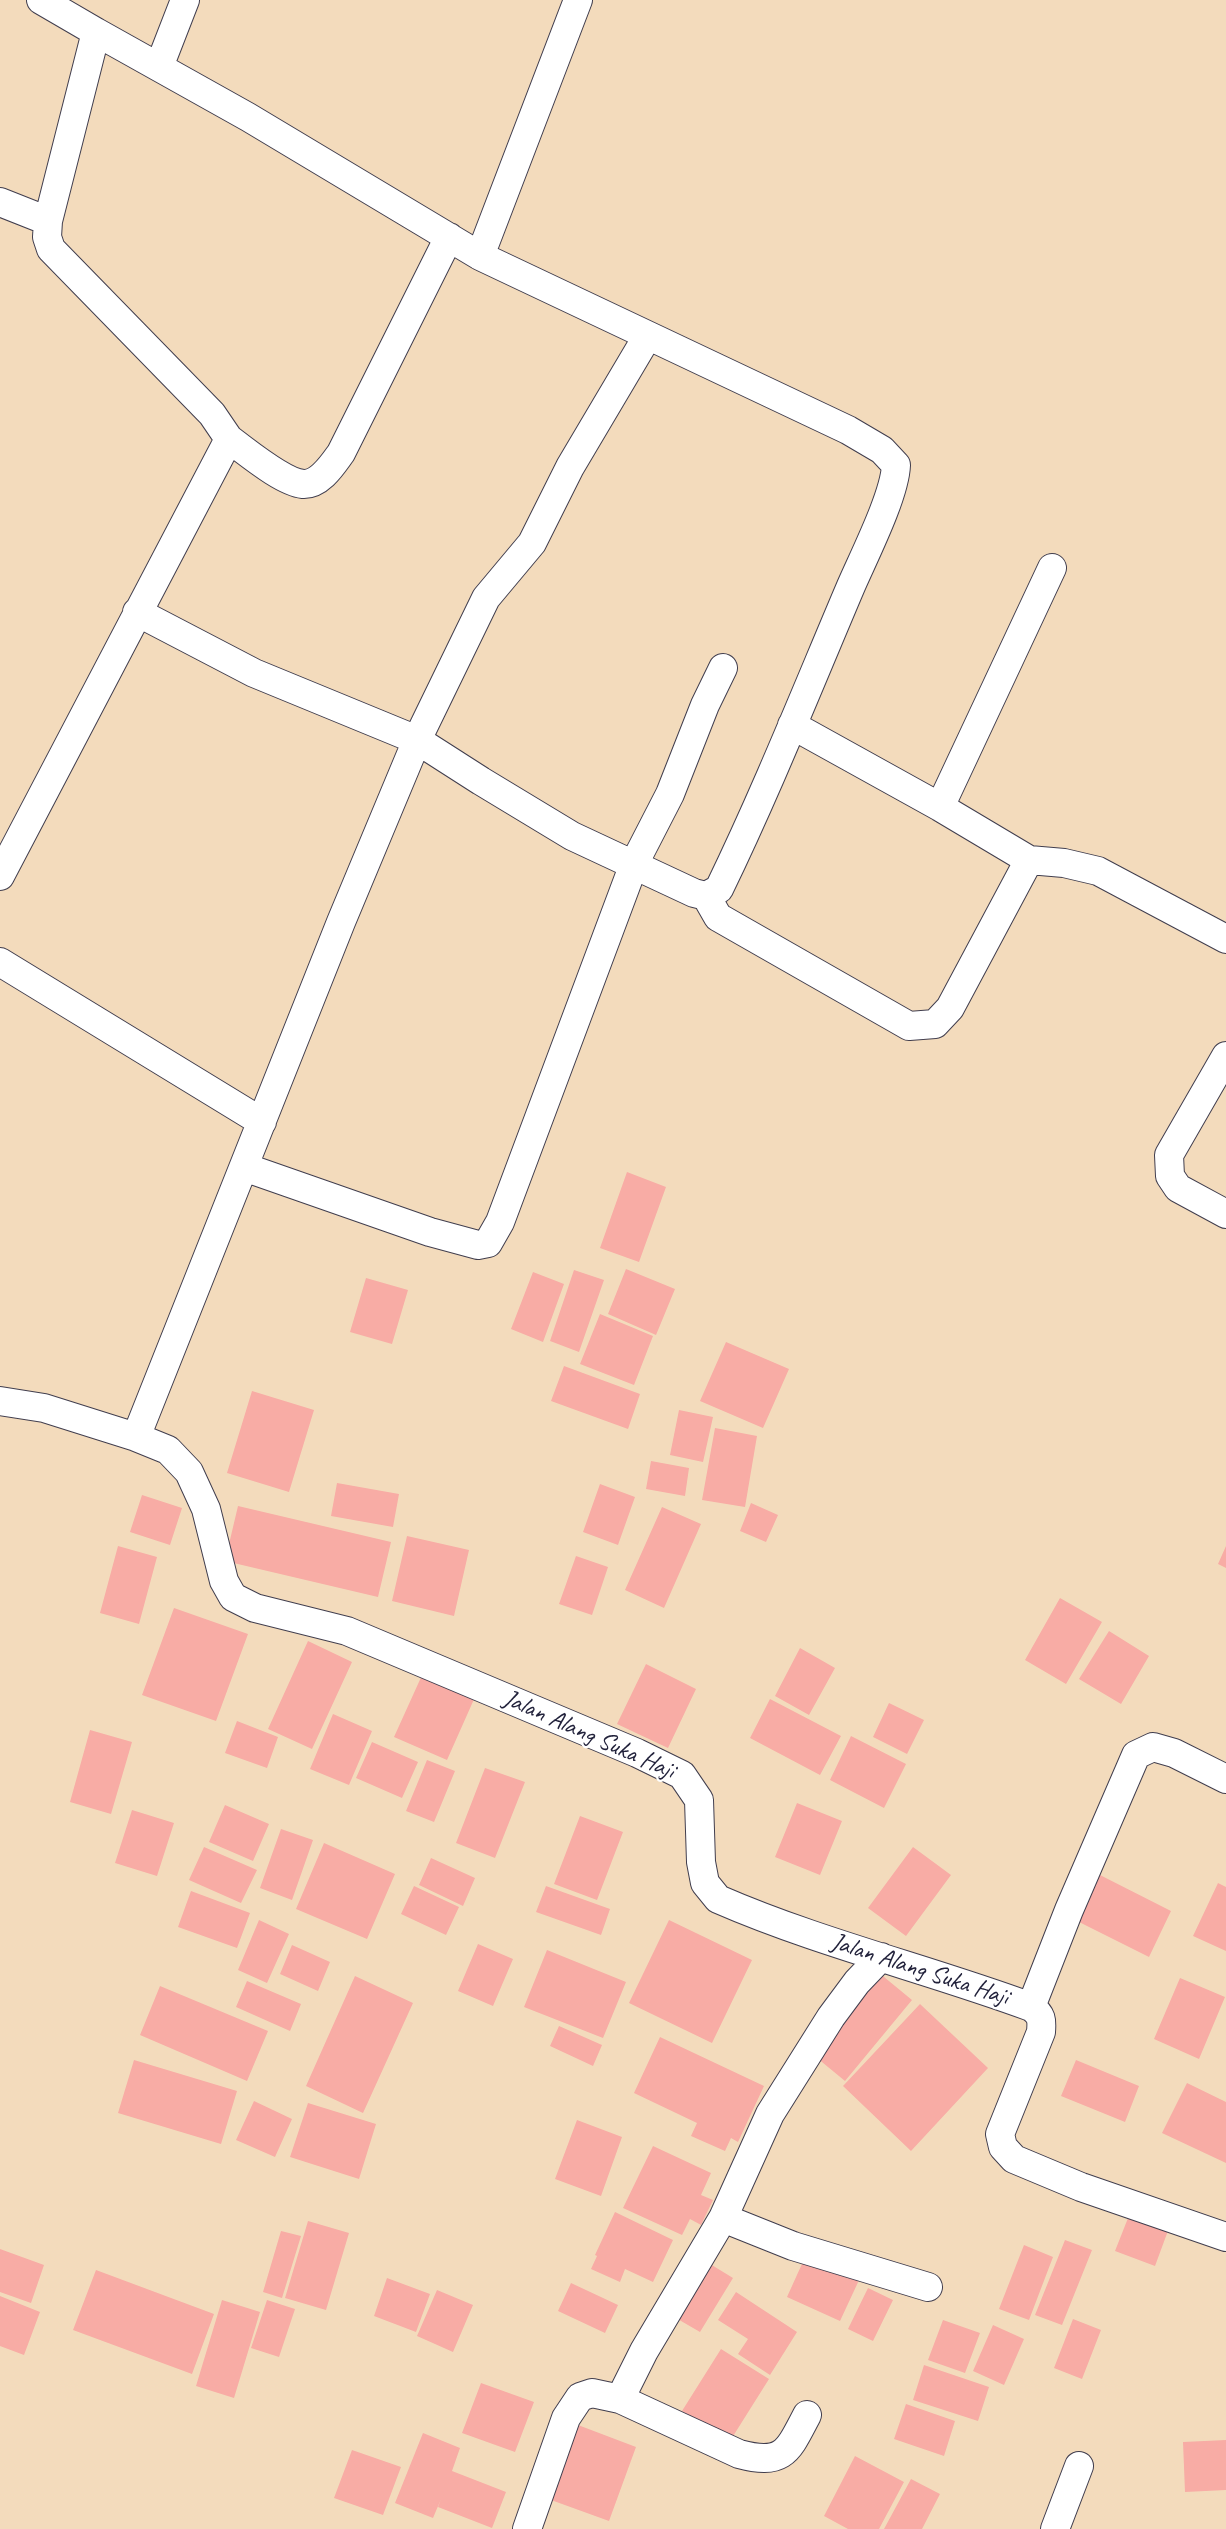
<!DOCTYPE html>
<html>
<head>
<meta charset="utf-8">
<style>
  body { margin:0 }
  canvas { display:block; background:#f3dbbc }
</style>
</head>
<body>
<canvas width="1226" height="2529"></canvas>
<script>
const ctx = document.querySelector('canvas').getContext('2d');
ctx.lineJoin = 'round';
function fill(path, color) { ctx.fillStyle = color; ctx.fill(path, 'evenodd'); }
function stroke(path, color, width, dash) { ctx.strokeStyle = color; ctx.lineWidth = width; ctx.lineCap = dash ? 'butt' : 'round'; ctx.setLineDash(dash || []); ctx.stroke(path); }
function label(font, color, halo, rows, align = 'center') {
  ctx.font = font + ' Caveat,sans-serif'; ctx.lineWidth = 4.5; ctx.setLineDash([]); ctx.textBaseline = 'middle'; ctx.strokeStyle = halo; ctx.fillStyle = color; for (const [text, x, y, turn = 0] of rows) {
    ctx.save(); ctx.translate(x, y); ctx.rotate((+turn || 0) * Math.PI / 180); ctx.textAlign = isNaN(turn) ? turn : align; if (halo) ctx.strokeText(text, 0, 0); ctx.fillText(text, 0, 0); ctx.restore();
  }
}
const building = new Path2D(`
  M627,1172L666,1187L639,1262L600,1248Z
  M626,1269L675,1289L656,1335L608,1314Z
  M574,1270L604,1280L579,1352L550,1341Z
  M533,1272L564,1284L543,1342L511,1329Z
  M366,1278L408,1290L392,1344L350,1332Z
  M600,1314L653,1336L634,1385L580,1364Z
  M726,1342L789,1369L763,1428L700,1401Z
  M564,1366L640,1394L628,1429L551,1401Z
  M252,1391L314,1410L289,1492L227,1473Z
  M679,1410L713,1417L703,1462L670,1455Z
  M715,1428L757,1436L745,1507L702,1500Z
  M651,1461L689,1468L685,1496L646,1489Z
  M337,1483L399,1494L393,1527L331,1516Z
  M600,1484L635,1497L618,1545L583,1532Z
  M142,1495L182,1508L170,1545L130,1532Z
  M751,1503L778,1515L766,1542L740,1531Z
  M238,1506L391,1542L378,1597L225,1561Z
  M662,1507L701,1524L664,1608L625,1590Z
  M407,1536L469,1550L454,1616L392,1601Z
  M118,1546L157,1557L139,1624L100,1613Z
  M1226,1546V1568L1218,1564Z
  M576,1556L608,1567L592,1615L559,1604Z
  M1060,1598L1102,1622L1066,1684L1025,1660Z
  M174,1608L248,1634L216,1721L142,1695Z
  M1109,1631L1149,1656L1121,1704L1079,1679Z
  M308,1641L352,1662L312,1749L268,1729Z
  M800,1648L835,1668L809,1715L775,1696Z
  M646,1664L696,1689L668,1748L617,1724Z
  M423,1673L475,1697L447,1760L394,1737Z
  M770,1699L841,1736L820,1775L750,1738Z
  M889,1703L924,1720L907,1754L873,1737Z
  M333,1714L372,1731L349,1785L310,1769Z
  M237,1721L278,1737L267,1768L225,1753Z
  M90,1730L132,1742L111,1814L70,1802Z
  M851,1736L906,1764L884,1808L830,1780Z
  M372,1742L418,1762L402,1798L356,1778Z
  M427,1760L455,1771L434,1822L406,1811Z
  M485,1768L525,1782L495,1858L456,1843Z
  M797,1803L842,1821L820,1875L775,1857Z
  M225,1805L269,1824L253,1861L209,1842Z
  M132,1810L174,1823L157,1876L115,1863Z
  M580,1816L623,1832L597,1900L554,1884Z
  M281,1829L313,1840L292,1900L260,1888Z
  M324,1843L395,1874L367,1939L296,1909Z
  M204,1847L257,1870L241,1903L189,1880Z
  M913,1847L951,1875L906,1936L868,1908Z
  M431,1858L475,1878L463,1906L419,1885Z
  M1096,1873L1171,1911L1149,1957L1073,1919Z
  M1218,1883L1226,1887V1951L1193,1936Z
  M414,1886L459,1907L446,1935L401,1914Z
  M546,1886L610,1909L601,1935L536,1912Z
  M191,1891L250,1913L237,1948L178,1927Z
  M259,1920L289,1934L267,1983L238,1970Z
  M669,1920L752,1960L712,2043L629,2003Z
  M478,1944L513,1959L493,2006L458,1991Z
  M292,1945L330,1962L318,1991L280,1974Z
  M547,1950L626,1982L603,2038L524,2007Z
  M878,1972L912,2000L845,2081L811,2053Z
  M355,1976L413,2003L363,2113L306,2086Z
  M1180,1978L1225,1997L1199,2059L1154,2039Z
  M247,1981L301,2004L290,2031L236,2007Z
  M160,1986L268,2031L247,2081L140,2035Z
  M920,2004L988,2068L911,2151L843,2086Z
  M559,2026L602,2045L593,2066L550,2046Z
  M660,2037L764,2086L738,2142L731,2138L725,2151L691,2136L697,2123L634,2093Z
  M134,2060L237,2091L221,2144L118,2113Z
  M1076,2060L1139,2086L1125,2122L1061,2096Z
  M1187,2083L1226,2102V2163L1162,2133Z
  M254,2101L292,2119L275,2157L236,2140Z
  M308,2103L376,2124L359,2179L290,2157Z
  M577,2120L622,2137L601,2196L555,2179Z
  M653,2146L711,2173L701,2195L713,2200L701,2225L690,2219L682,2235L623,2208Z
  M615,2212L673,2240L653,2282L625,2269L620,2282L591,2269L597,2256L595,2255Z
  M1130,2213L1169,2228L1155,2266L1115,2251Z
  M308,2221L349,2233L326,2310L285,2298Z
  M281,2231L301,2236L282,2298L263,2292Z
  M1065,2240L1092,2250L1062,2325L1035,2315Z
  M1024,2245L1053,2257L1029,2320L999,2309Z
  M0,2249L44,2265L31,2303L0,2292Z
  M806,2255L860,2278L840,2321L787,2297Z
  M702,2259L733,2278L700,2332L669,2314Z
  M96,2270L214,2314L192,2374L73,2330Z
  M387,2278L430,2294L416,2332L374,2316Z
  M571,2283L618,2305L605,2333L558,2311Z
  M868,2288L893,2300L873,2341L848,2329Z
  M437,2290L473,2305L453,2352L417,2336Z
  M736,2292L797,2332L770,2375L738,2354L748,2339L718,2320Z
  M0,2296L40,2312L24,2355L0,2346Z
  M222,2300L260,2312L234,2398L196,2386Z
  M267,2300L295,2309L279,2357L251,2348Z
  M1073,2319L1101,2330L1082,2379L1054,2368Z
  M943,2320L980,2333L965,2373L928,2360Z
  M993,2325L1024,2339L1004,2385L973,2371Z
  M721,2349L769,2379L730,2441L682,2411Z
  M924,2365L989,2387L978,2421L913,2400Z
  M481,2383L534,2402L515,2452L462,2433Z
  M906,2404L955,2421L944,2456L894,2439Z
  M578,2425L636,2447L609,2521L551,2500Z
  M423,2433L460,2448L452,2471L506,2492L492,2528L438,2507L441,2499L433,2518L395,2503Z
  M1226,2440V2490L1185,2492L1183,2442Z
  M352,2450L401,2467L383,2515L334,2498Z
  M855,2456L904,2482L879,2529H848L824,2516Z
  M911,2479L940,2494L922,2529H884Z`);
const street = new Path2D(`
  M41,0L96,32
  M159,67L185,0
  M0,202L48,221
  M480,256L578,0
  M229,439C246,451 282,482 303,484C320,485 333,464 341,453L449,237
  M792,725L940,807L1029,860L1064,863L1098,871L1226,939
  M940,807L1052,568
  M0,876L229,439L212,414L51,249L47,237L48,221L96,32L248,117L480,256L848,430L882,450L896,465C895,495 864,556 851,586C808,687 767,790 719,889L706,896L694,893L572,836L481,781L417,740L254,673L137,612
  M706,896L718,917L909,1026L935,1024L950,1008L1029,860
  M0,962L262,1122
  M1226,1056L1169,1155L1170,1176L1178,1188L1226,1214
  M244,1167L430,1232L478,1245L488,1243L500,1222L634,864L670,794L705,705L723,668
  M0,1401L44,1408L136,1437L168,1450L189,1472L206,1509L224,1581L233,1597L255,1608L347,1631L637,1753L682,1775L699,1800L701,1862L705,1883L718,1899C819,1943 928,1969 1031,2007C1042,2015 1042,2020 1041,2032L1000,2134L1003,2147L1014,2159L1081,2187L1226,2237
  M136,1437L341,922L417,740L486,598L532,543L570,467L647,337
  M1031,2007L1069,1910L1136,1755L1153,1747L1174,1753L1226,1779
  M723,2218L793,2246L928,2287
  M620,2399L644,2351L723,2218L770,2114L831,2017L857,1982L881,1957
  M527,2529L566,2418L580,2397L592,2393L620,2399L739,2454C784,2466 788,2451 807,2415
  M1055,2529L1079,2466`);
const streetNames = [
  ["Jalan Alang Suka Haji",589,1735,24],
  ["Jalan Alang Suka Haji",920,1970,18]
];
fill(building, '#f8aca5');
stroke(street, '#413e4e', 30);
stroke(street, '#fff', 28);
label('25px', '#22223b', '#fff', streetNames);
</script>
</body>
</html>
